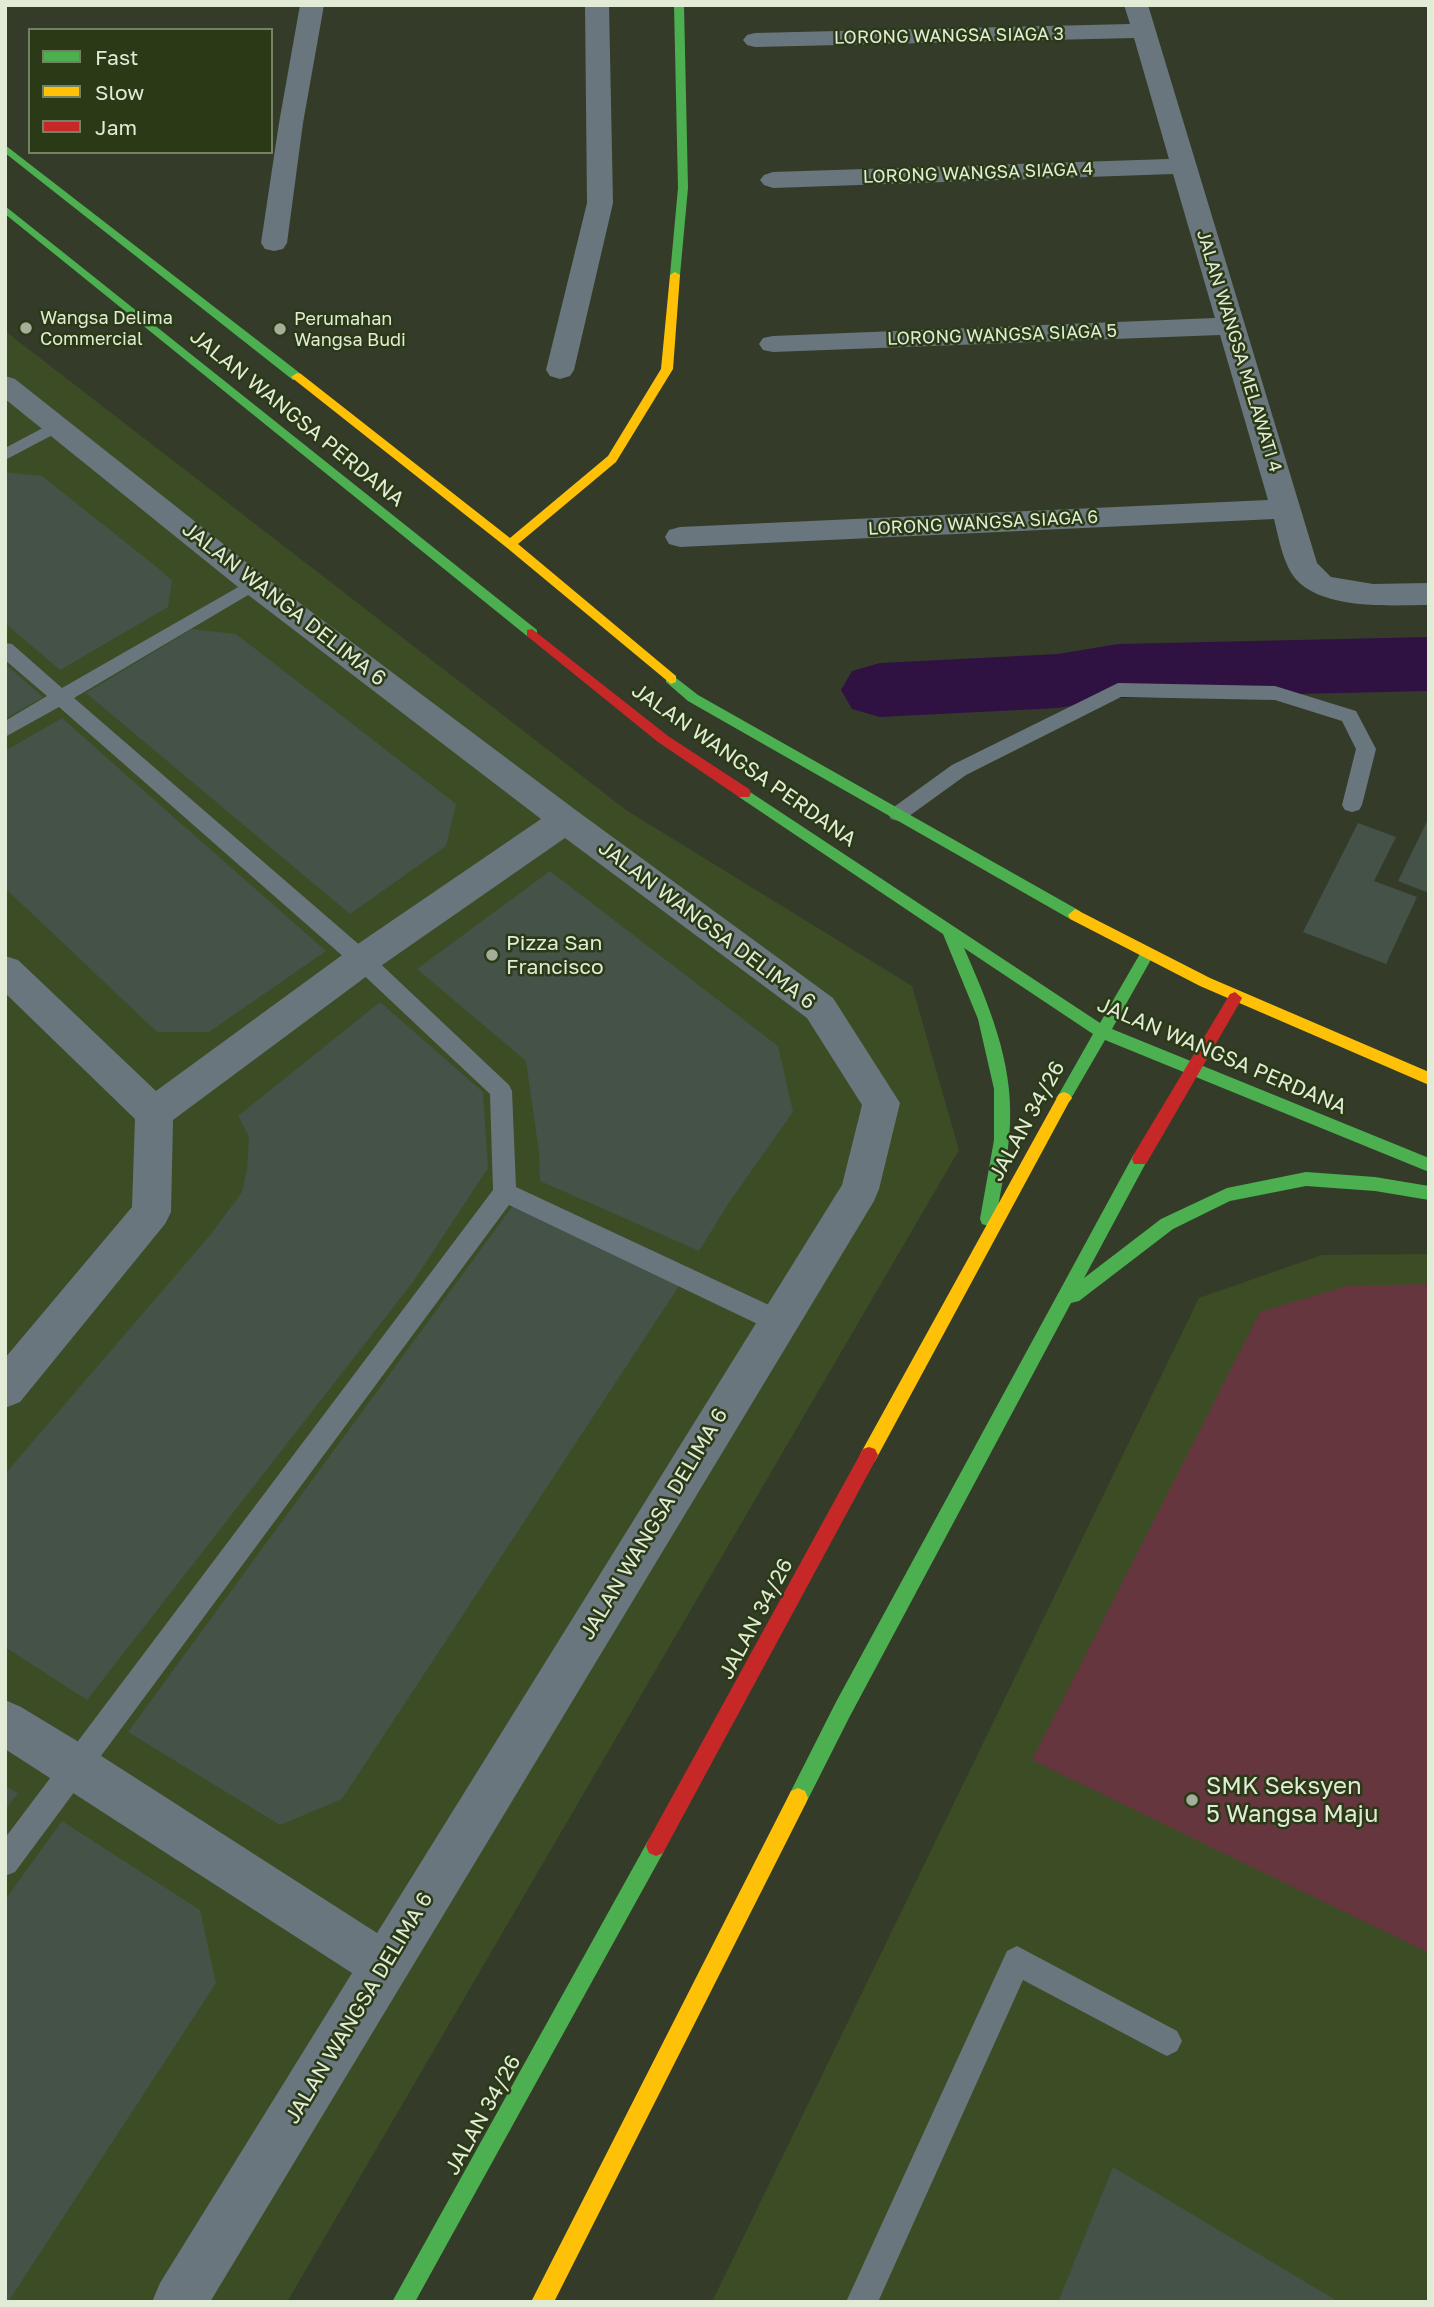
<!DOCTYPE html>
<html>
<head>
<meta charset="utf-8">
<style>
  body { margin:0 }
  #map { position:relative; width:1434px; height:2307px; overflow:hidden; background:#343c29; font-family:"Golos Text",sans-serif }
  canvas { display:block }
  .frame { position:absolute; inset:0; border:7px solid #e1ebd6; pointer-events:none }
  .legend { position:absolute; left:28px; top:28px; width:245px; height:126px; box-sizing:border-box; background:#2b3a16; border:2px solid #748163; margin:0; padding:9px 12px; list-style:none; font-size:21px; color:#e1ebd6 }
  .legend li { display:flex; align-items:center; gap:14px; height:35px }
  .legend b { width:35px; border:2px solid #748163 }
</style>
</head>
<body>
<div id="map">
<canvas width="1434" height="2307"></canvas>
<div class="frame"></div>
<ul class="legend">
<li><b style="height:9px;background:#4caf50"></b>Fast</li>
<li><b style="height:9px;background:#ffc107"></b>Slow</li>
<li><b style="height:9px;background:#c62828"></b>Jam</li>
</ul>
</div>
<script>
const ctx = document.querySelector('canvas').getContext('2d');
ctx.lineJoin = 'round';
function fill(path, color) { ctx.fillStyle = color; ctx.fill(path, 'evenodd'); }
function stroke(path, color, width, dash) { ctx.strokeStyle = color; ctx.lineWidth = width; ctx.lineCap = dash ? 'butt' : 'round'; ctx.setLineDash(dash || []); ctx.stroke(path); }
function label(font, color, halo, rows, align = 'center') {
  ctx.font = font + ' "Golos Text",sans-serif'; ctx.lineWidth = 5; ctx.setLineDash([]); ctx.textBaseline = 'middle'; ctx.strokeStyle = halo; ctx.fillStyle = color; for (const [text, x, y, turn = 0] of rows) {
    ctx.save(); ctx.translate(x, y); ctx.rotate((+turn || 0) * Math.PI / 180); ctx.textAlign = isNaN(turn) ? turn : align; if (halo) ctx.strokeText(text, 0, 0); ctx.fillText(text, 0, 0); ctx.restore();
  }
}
const built = new Path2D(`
  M5,331L626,810L912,986L959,1150L287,2302H5Z
  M1429,1254V2302H712L1199,1298L1322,1255Z`);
const green = new Path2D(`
  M1429,1284V1953L1032,1760L1260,1312L1347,1286Z`);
const river = new Path2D(`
  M1429,637V691L1118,698L1058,708L880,717L852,709L841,690L852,671L880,663L1058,654L1118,644Z`);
const building = new Path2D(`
  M5,472L42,476L158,568L172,581L168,607L60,670L5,623Z
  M192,629L236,634L456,804L446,846L350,914L86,693Z
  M5,664L43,697L5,719Z
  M62,718L152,798L326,951L209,1032H157L5,888V751Z
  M1429,817V893L1398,881Z
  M1358,823L1396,837L1374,881L1417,897L1386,964L1303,932Z
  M550,871L778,1046L793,1112L728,1204L699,1251L540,1181L539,1153L526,1061L417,969Z
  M380,1002L483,1092L488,1168L413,1282L87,1700L5,1647V1474L211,1234L242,1192L247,1169L249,1136L238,1116Z
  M514,1204L679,1286L342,1799L280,1825L128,1732Z
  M5,1786L18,1793L5,1810Z
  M62,1821L200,1910L216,1983L8,2302H5V1900Z
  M1113,2167L1339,2302H1058Z`);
const lane = new Path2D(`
  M58,420L64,421L67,425L64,429L5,460V448Z
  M254,578L260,580L263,584L260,588L74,698L370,954L509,1085L512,1091L516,1187L786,1313L789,1321L786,1329L777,1332L768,1329L509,1205L15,1872L5,1876V1838L493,1190L490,1094L354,966L59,707L5,737V721L47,696L5,660V643L12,644L62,688Z
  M1118,683L1275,686L1356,711L1376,749L1362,805L1359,810L1352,812L1345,810L1342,805L1356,749L1342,721L1275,700L1121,697L966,775L905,819L898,821L891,819L888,814L891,809L952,765Z
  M1017,1946L1177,2031L1182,2041L1177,2051L1167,2056L1157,2051L1023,1980L878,2302H846L1007,1951Z`);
const street = new Path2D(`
  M300,5H324L303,123L287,243L283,249L274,251L265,249L261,243L279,123Z
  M585,5H609L613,203L574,370L570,376L560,379L550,376L546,370L587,203Z
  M1124,5H1148L1317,563L1331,577L1373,584L1429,583V605C1388,605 1308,612 1288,567C1281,552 1278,535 1274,519L680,547L669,544L665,537L669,530L680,527L1268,500L1220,335L773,352L763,350L759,344L763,338L773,336L1215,318L1173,174L773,188L764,185L760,180L764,175L773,172L1169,159L1134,38L755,47L747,45L743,40L747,35L755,33L1130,24Z
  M5,376L15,379L265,577L577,811L833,998L900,1103L879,1189L874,1201L210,2302H152L160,2283L352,1973L5,1749V1700L21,1707L92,1750L377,1933L842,1185L862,1105L807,1018L565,838L375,970L173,1120L171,1212L165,1224L20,1402L5,1408V1358L132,1207L135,1119L5,993V956L18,960L156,1091L349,950L541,819L243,591L5,399Z`);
const fast = new Path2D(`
  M674,5H684L688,188L680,275L675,278L670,275L678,188Z
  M5,145L301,374V380H293L5,153Z
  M5,206L537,630V636H527L5,214Z
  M671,674L698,695L1080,911L1082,915L1080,919H1070L688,701L666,682V676Z
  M744,788L1100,1023L1141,952H1151L1153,956L1112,1029L1429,1158V1172L1105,1040L1069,1102H1059L1056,1098L1059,1094L1093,1034L964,948C988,1003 1013,1061 1010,1123C1009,1155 1001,1187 996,1219L994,1224L988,1226L982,1224L980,1219L994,1140V1089L978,1019L943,934L739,797L737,793L739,789Z
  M1140,1152L1146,1154L1148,1159L1084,1278L1161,1219L1227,1188L1306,1172L1375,1177L1429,1186V1200L1375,1191L1306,1186L1230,1201L1173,1229L1079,1301L1071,1303L850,1716L805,1805L798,1808L791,1805L788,1798L791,1791L836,1702L1134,1154Z
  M656,1836L663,1839L666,1846L663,1853L415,2302H392L649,1839Z`);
const slow = new Path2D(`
  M675,272L680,275L673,369L616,462L518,544L676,676V682L671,684L506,547L291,377L297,373L301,374L510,538L608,456L661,369L670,275Z
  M1075,909L1210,978L1429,1072V1085L1200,986L1070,919L1068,915Z
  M1064,1092L1069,1094L1072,1098L1069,1102L875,1461L869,1463L863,1461L860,1455L863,1449L1059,1094Z
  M798,1788L805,1791L808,1798L805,1805L554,2302H531L791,1791Z`);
const jam = new Path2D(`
  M532,629L668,736L749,789L751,793L749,797H739L658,742L527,636V630Z
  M1235,992L1242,998L1240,1002L1146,1164H1134L1132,1159L1134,1154L1230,994Z
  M869,1447L875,1449L878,1455L875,1461L663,1853L656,1856L649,1853L646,1846L649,1839L863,1449Z`);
const markers = [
  [26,328,7,"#a4ae99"],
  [280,329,7,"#a4ae99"],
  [492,955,7,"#a4ae99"],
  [1192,1800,7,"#a4ae99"]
];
const farStreetnames = [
  ["LORONG WANGSA SIAGA 3",949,36,-1],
  ["LORONG WANGSA SIAGA 4",978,173,-2],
  ["LORONG WANGSA SIAGA 5",1002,335,-2],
  ["JALAN WANGSA MELAWATI 4",1239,351,73],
  ["LORONG WANGSA SIAGA 6",983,523,-3]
];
const farPoinames = [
  ["Wangsa Delima",40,318],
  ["Commercial",40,339],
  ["Perumahan",294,319],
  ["Wangsa Budi",294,340]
];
const streetNames = [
  ["JALAN WANGSA PERDANA",297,418,39],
  ["JALAN WANGA DELIMA 6",284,604,38],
  ["JALAN WANGSA PERDANA",744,765,35],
  ["JALAN WANGSA DELIMA 6",707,925,37],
  ["JALAN WANGSA PERDANA",1222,1056,23],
  ["JALAN 34/26",1027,1121,-61],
  ["JALAN WANGSA DELIMA 6",654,1524,-59],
  ["JALAN 34/26",756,1619,-62],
  ["JALAN WANGSA DELIMA 6",359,2008,-59],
  ["JALAN 34/26",483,2115,-61]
];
const poiNames = [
  ["Pizza San",506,943],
  ["Francisco",506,967]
];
const nearPoinames = [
  ["SMK Seksyen",1206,1786],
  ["5 Wangsa Maju",1206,1814]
];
fill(built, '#3c4c25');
fill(green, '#66363e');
fill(river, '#2f1242');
fill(building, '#445248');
fill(lane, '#6a767e');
fill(street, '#6a767e');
fill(fast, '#4caf50');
fill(slow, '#ffc107');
fill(jam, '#c62828');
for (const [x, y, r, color] of markers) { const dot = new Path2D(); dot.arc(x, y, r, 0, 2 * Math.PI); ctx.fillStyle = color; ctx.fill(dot); stroke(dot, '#2b3a16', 2.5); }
label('18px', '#e1ebd6', '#2b3a16', farStreetnames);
label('18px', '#e1ebd6', '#2b3a16', farPoinames, 'left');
label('21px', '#e1ebd6', '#2b3a16', streetNames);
label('21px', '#e1ebd6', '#2b3a16', poiNames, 'left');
label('24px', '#e1ebd6', '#2b3a16', nearPoinames, 'left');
</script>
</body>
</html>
